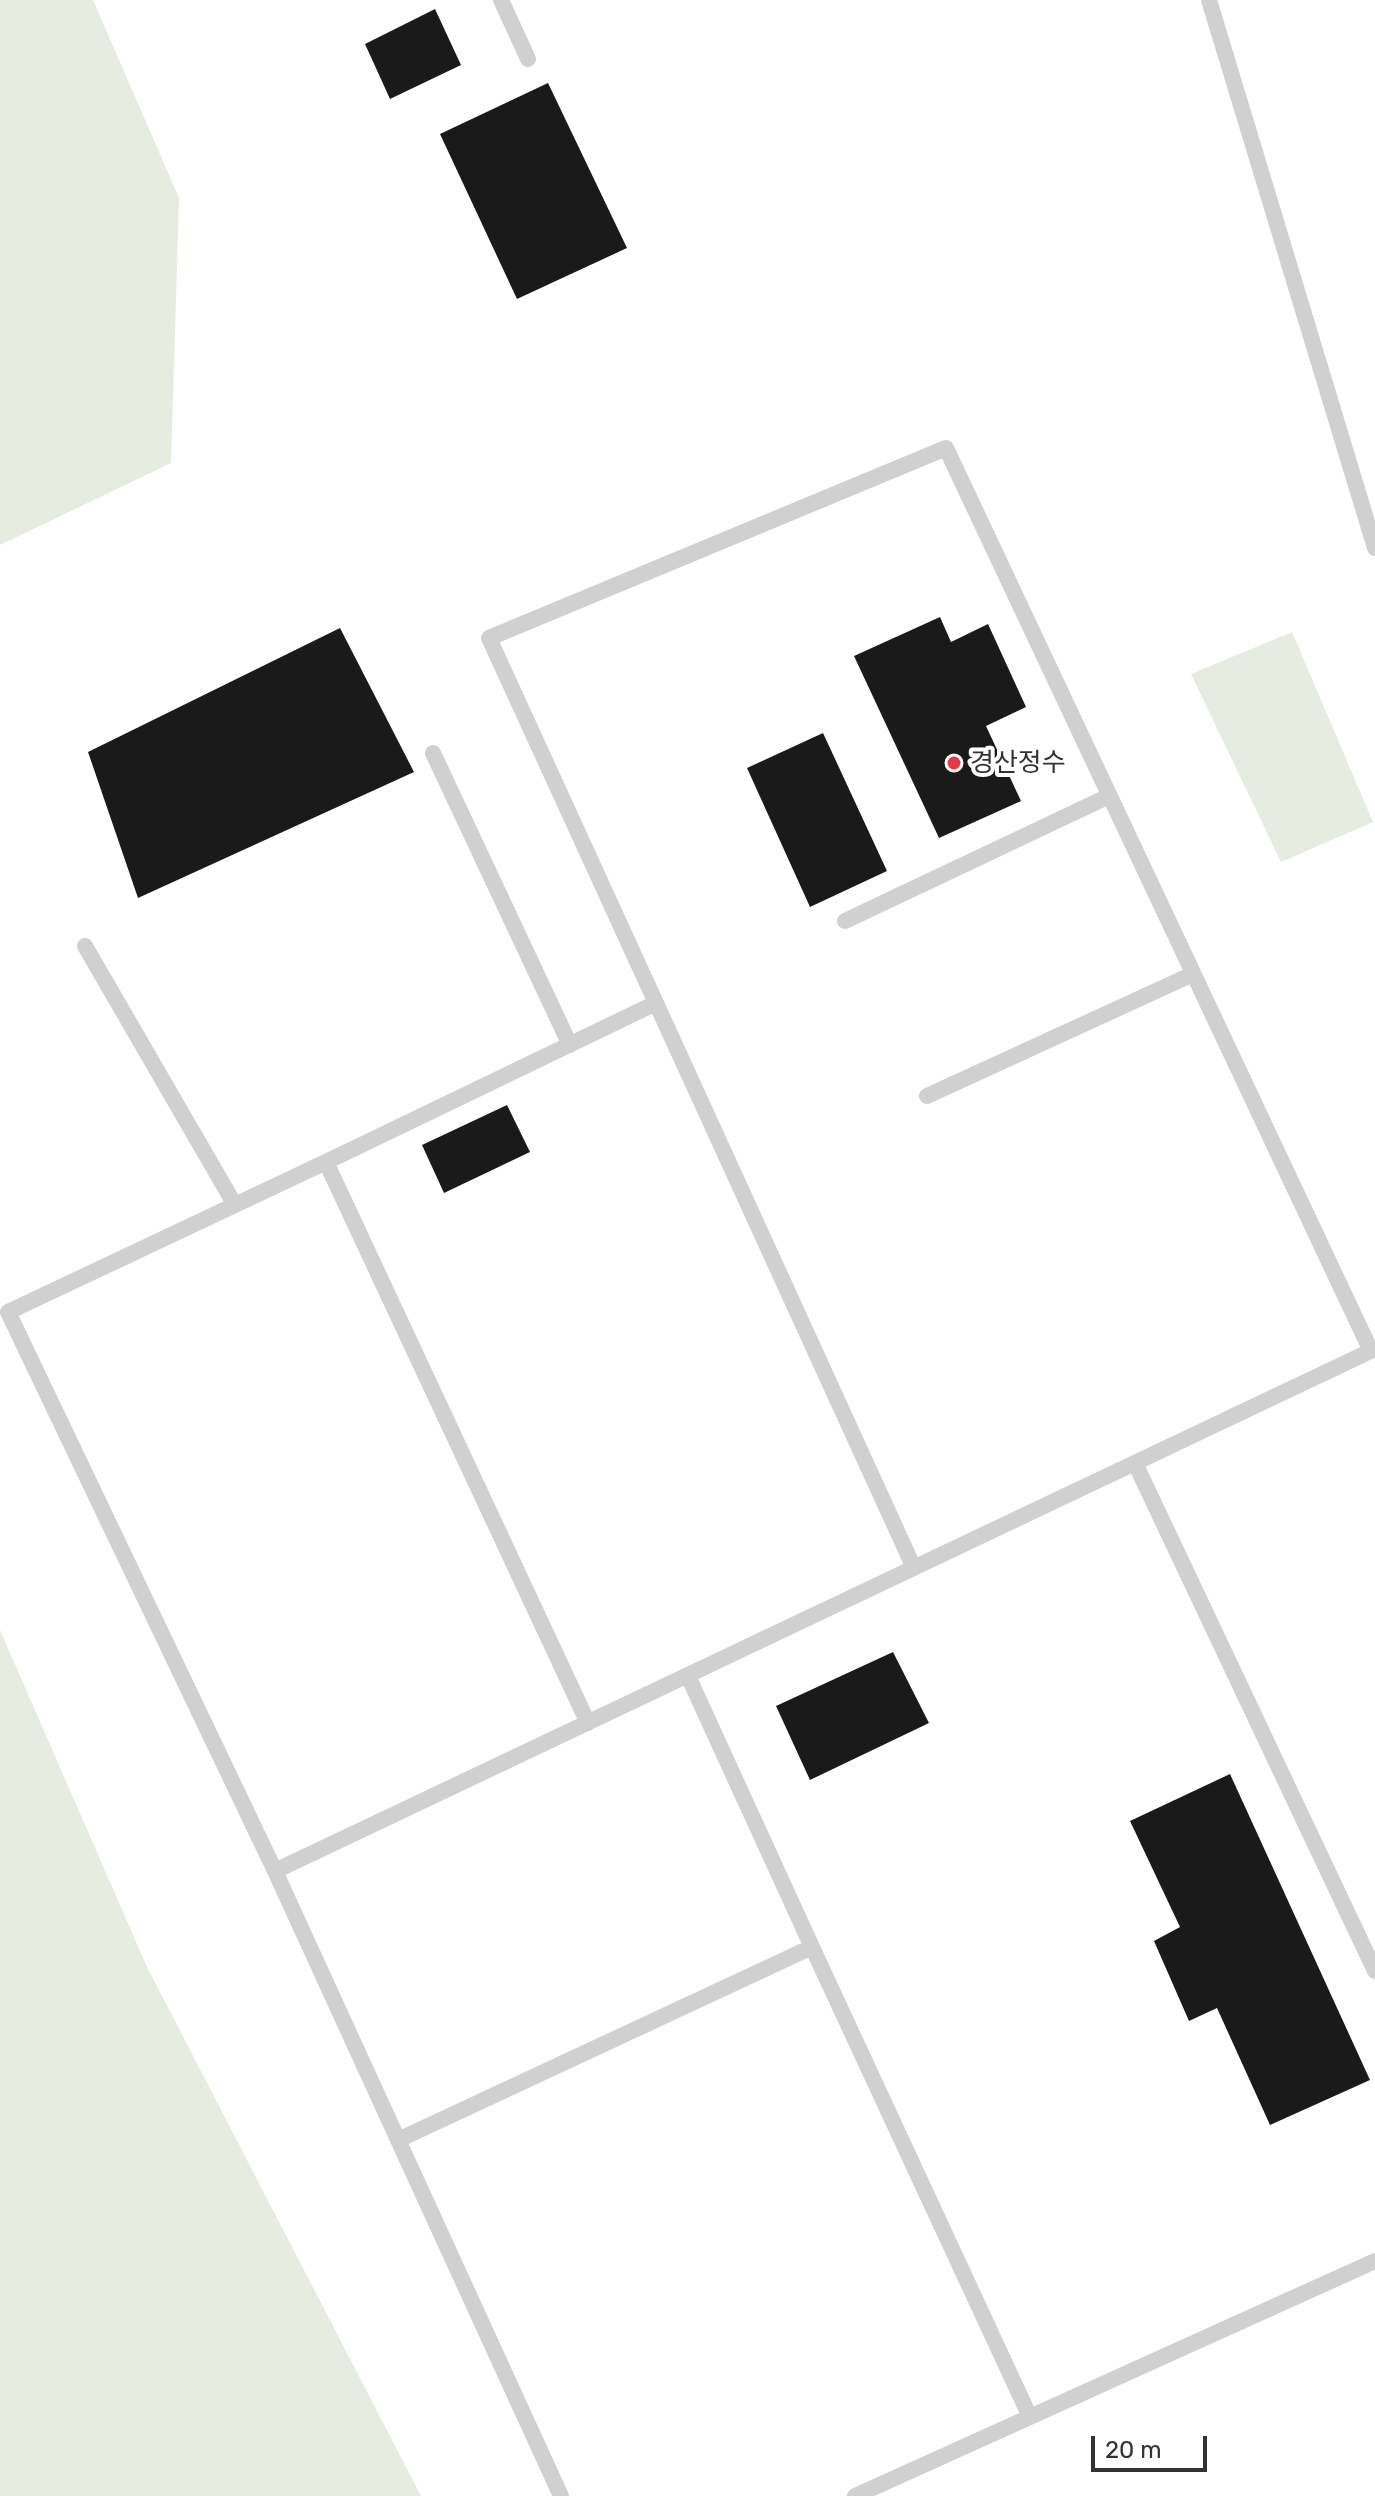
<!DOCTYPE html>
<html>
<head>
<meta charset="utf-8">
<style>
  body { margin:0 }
  #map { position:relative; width:1375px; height:2496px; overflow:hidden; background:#fff; font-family:Rubik,sans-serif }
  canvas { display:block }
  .scale { position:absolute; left:1091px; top:2436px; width:116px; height:36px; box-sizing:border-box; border:4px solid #333; border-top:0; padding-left:10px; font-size:24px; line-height:28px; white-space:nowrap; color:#333; -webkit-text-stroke:6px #fff; paint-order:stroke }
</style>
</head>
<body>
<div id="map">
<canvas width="1375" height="2496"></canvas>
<div class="scale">20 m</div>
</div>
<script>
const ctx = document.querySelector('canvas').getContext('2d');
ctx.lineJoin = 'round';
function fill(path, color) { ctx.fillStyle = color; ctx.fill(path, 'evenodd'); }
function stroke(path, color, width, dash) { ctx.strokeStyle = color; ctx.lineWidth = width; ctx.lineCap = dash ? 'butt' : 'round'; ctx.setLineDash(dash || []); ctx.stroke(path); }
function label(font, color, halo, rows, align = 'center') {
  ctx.font = font + ' Rubik,"Noto Sans KR",sans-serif'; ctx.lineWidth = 8; ctx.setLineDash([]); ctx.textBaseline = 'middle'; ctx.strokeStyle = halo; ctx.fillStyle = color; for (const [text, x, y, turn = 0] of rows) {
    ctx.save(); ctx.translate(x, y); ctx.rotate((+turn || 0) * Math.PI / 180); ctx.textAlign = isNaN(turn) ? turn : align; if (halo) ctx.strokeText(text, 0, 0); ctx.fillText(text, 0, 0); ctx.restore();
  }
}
const green = new Path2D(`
  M0,0H93L179,198L171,463L0,545Z
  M1292,632L1373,822L1281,862L1191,674Z
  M0,1630L147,1967L421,2496H0Z`);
const building = new Path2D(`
  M435,9L461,65L390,99L365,44Z
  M548,83L627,248L517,299L440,134Z
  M940,617L951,642L988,624L1026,707L986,726L1021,801L939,838L854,656Z
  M340,628L414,772L138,898L88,752Z
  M823,733L887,871L810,907L747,768Z
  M507,1105L530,1152L444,1193L422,1145Z
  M893,1652L929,1723L810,1780L776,1706Z
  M1230,1774L1370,2080L1270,2125L1217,2008L1189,2021L1154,1941L1180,1927L1130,1821Z`);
const service = new Path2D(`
  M501,0L528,59
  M1209,0L1375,548
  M433,753L570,1045
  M845,921L1109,796
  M85,946L235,1205
  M656,1003L489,638L946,448L1371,1351
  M927,1096L1193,974
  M326,1162L656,1003L914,1568
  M1135,1463L1375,1971
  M588,1723L326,1162L8,1312L275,1871L1375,1349
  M275,1871L561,2496
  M812,1947L1030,2417
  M398,2140L812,1947L688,1676
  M855,2496L1375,2261`);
const markers = [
  [954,763,8,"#e63946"]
];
const poiNames = [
  ["경산정수",970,763]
];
fill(green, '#e6ecdf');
fill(building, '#1a1a1a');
stroke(service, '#d0d0d0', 16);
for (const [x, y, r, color] of markers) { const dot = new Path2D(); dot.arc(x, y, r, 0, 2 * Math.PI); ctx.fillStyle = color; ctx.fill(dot); stroke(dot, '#fff', 3); }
label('26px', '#333', '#fff', poiNames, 'left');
</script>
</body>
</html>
